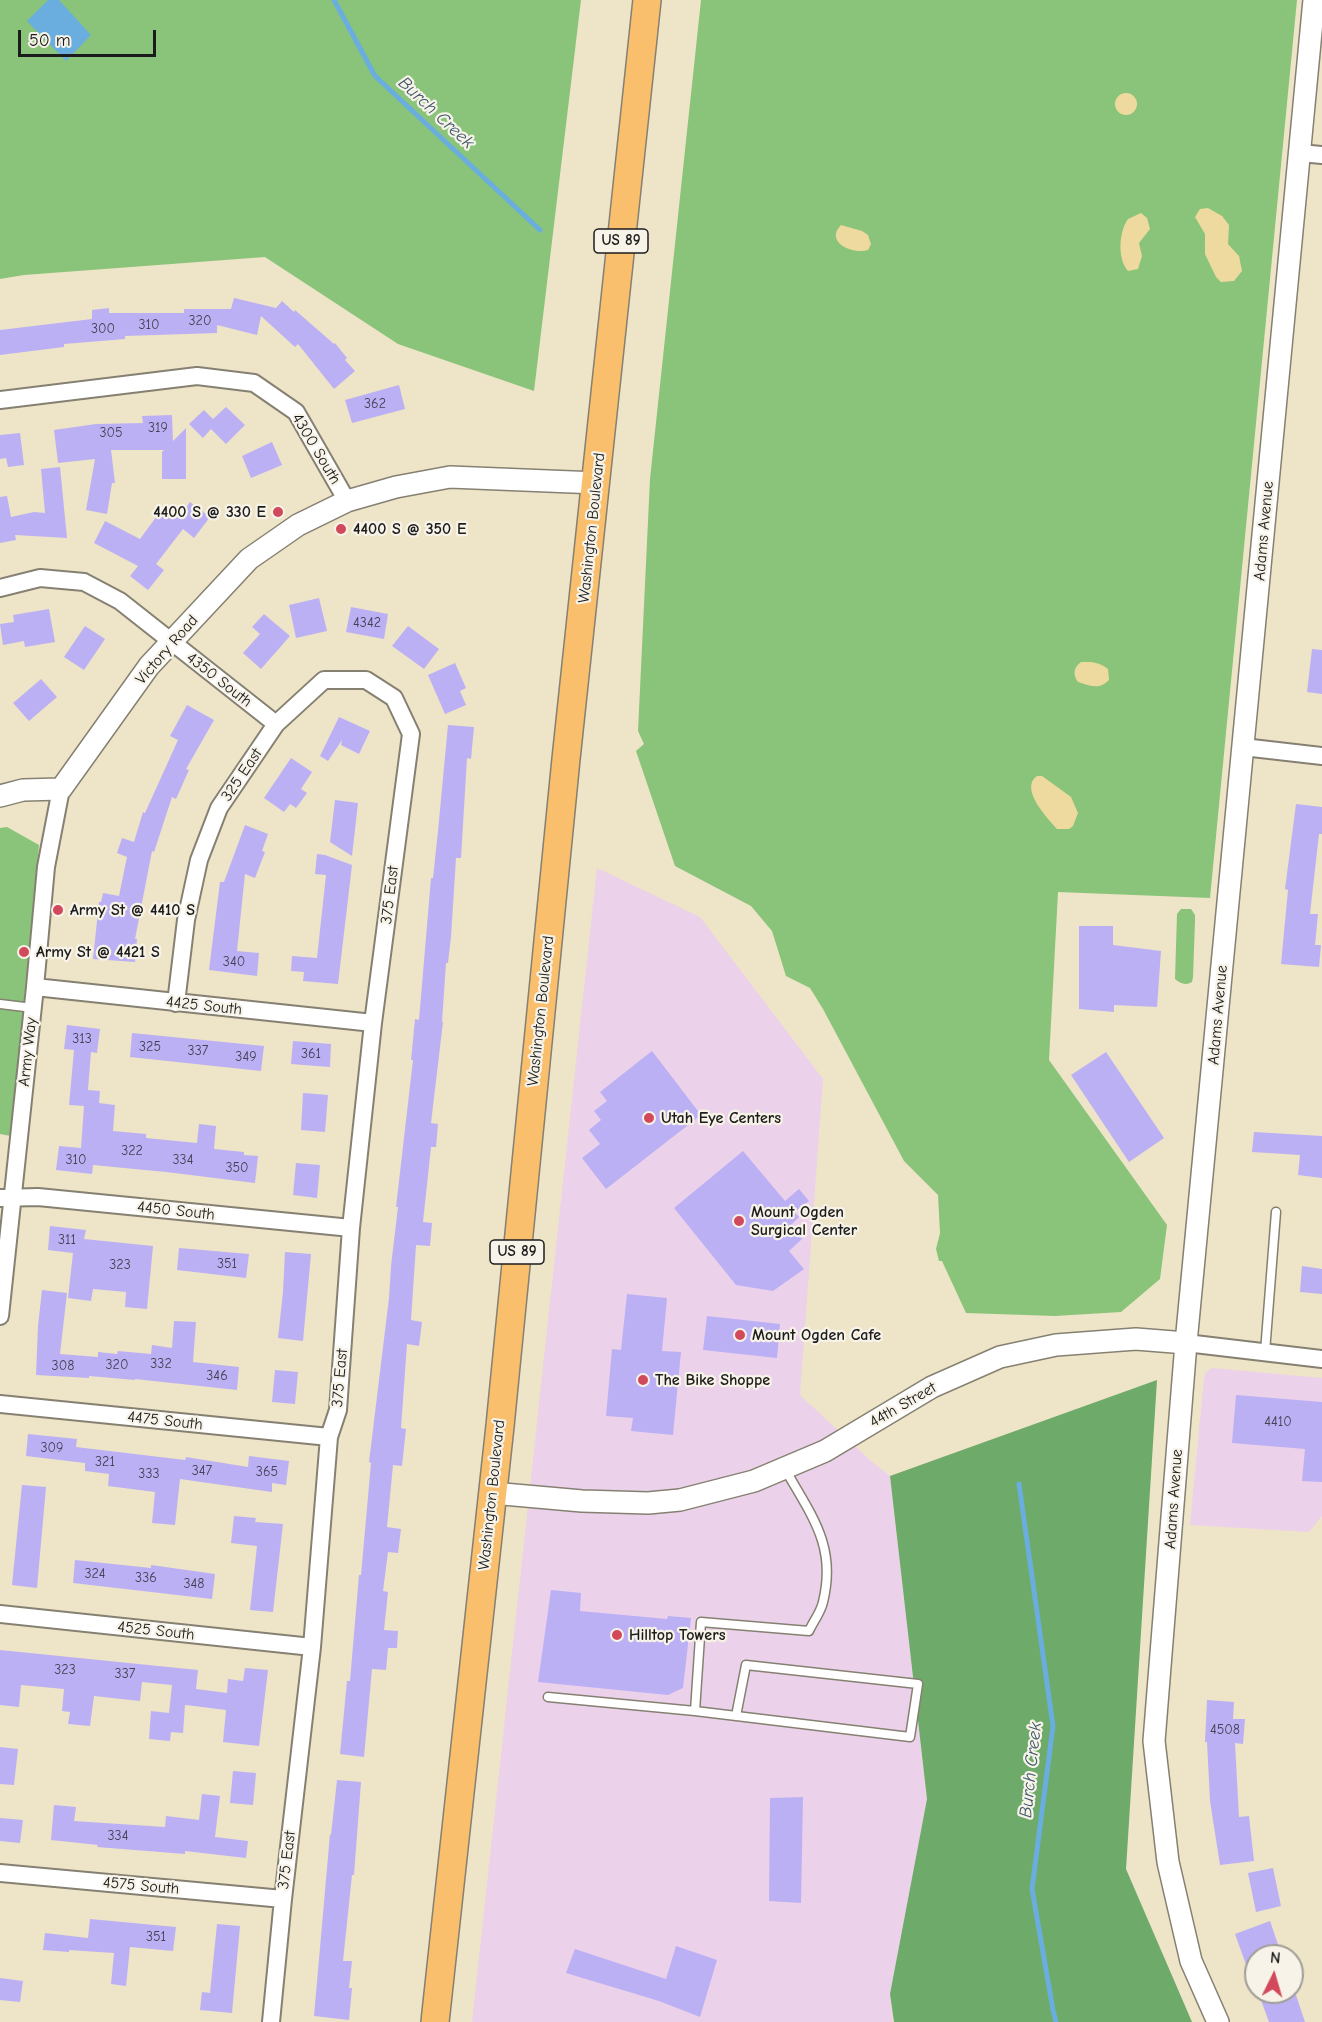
<!DOCTYPE html>
<html>
<head>
<meta charset="utf-8">
<style>
  body { margin:0 }
  #map { position:relative; width:1322px; height:2022px; overflow:hidden; background:#eee4c7; font-family:"Comic Neue",sans-serif }
  canvas { display:block }
  .north { position:absolute; left:1244px; top:1944px; width:60px; height:60px; box-sizing:border-box; background:#f7f3e8; border:2px solid #9f9d96; border-radius:50%; rotate:5deg; font-size:16px; font-weight:700; line-height:24px; text-align:center; color:#1c1c1c }
  .north::after { content:''; display:block; margin:auto; width:21px; height:27px; background:#d1495b; clip-path:polygon(50% 0,100% 100%,50% 72%,0 100%) }
  .scale { position:absolute; left:18px; top:30px; width:138px; height:27px; box-sizing:border-box; border:3px solid #1c1c1c; border-top:0; padding-left:8px; font-size:18px; line-height:21px; white-space:nowrap; color:#1c1c1c; -webkit-text-stroke:4px #f7f3e8; paint-order:stroke }
</style>
</head>
<body>
<div id="map">
<canvas width="1322" height="2022"></canvas>
<div class="north">N</div>
<div class="scale">50 m</div>
</div>
<script>
const ctx = document.querySelector('canvas').getContext('2d');
ctx.lineJoin = 'round';
function fill(path, color) { ctx.fillStyle = color; ctx.fill(path, 'evenodd'); }
function stroke(path, color, width, dash) { ctx.strokeStyle = color; ctx.lineWidth = width; ctx.lineCap = dash ? 'butt' : 'round'; ctx.setLineDash(dash || []); ctx.stroke(path); }
function label(font, color, halo, rows, align = 'center') {
  ctx.font = font + ' "Comic Neue",sans-serif'; ctx.lineWidth = 4.5; ctx.setLineDash([]); ctx.textBaseline = 'middle'; ctx.strokeStyle = halo; ctx.fillStyle = color; for (const [text, x, y, turn = 0] of rows) {
    ctx.save(); ctx.translate(x, y); ctx.rotate((+turn || 0) * Math.PI / 180); ctx.textAlign = isNaN(turn) ? turn : align; if (halo) ctx.strokeText(text, 0, 0); ctx.fillText(text, 0, 0); ctx.restore();
  }
}
const built = new Path2D(`
  M597,868L700,917L823,1079L800,1395L871,1461L890,1476L927,1799L890,1994L893,2022H472Z
  M1212,1368L1322,1378V1516L1309,1532L1190,1525L1204,1378L1206,1372Z`);
const green = new Path2D(`
  M0,0H581L534,391L398,344L265,257L24,275L0,279Z
  M701,0H1297L1210,898L1058,892L1049,1060L1167,1225L1160,1279L1121,1312L1055,1316L966,1313L942,1261H939L936,1249L940,1233L938,1195L904,1161L823,1009L810,988L786,976L772,931L751,906L675,866L636,751L644,744L638,731L650,479Z
  M7,827L39,845L11,1136L0,1134V828Z
  M1181,909H1191L1195,915V921L1193,977L1192,982C1185,986 1180,983 1175,979L1177,914Z`);
const forest = new Path2D(`
  M1157,1380L1126,1869L1192,2022H894L890,1994L927,1799L890,1476Z`);
const sand = new Path2D(`
  M1115 104a11 11 0 1 1 22 0a11 11 0 1 1-22 0Z
  M1208,208L1222,216L1229,225L1228,244L1239,256L1242,271L1234,281L1221,282L1216,277L1205,254V234L1195,217L1200,209Z
  M1141,213L1147,218L1150,229L1139,243L1142,256L1138,269L1128,271C1117,259 1119,231 1128,219Z
  M841,225L862,231L868,235L871,244L868,250C853,255 824,242 841,225Z
  M1081,662C1093,662 1099,662 1108,669L1109,680C1099,690 1091,686 1078,682C1073,675 1073,668 1081,662Z
  M1037,776H1042L1071,797L1078,813L1073,826L1069,829H1057C1047,818 1019,788 1037,776Z`);
const water = new Path2D(`
  M48,0H59L91,35L66,61L27,21Z`);
const stream = new Path2D(`
  M334,0L375,76L540,230
  M1019,1484L1053,1726L1032,1889L1053,2010L1056,2022`);
const building = new Path2D(`
  M234,298L276,308L282,301L294,312L295,310L334,344L335,343L347,358L345,360L355,371L334,389L298,344L295,347L261,316L257,335L217,325V333L125,336V339L64,344V347L0,355V330L92,319V310L109,308V313H184V309H231Z
  M399,385L405,409L352,423L345,400Z
  M226,407L245,425L226,444L211,429L203,438L189,424L204,410L213,419Z
  M172,415L173,441L186,428V479H162V452L164,450H111L115,483H112L107,514L86,510L95,459L58,463L54,430L96,424L143,423L142,416Z
  M20,433L24,465L8,467L6,458L0,459V435Z
  M272,442L282,465L251,478L242,456Z
  M60,467L67,538L15,535L16,540L0,543V497L7,496L11,517L34,512L45,513L41,469Z
  M190,502L210,517L194,538L183,529L156,564L164,570L148,590L130,576L138,566L94,543L105,521L140,539L165,505L180,516Z
  M319,598L327,631L296,638L289,605Z
  M351,607L388,614L384,639L346,632Z
  M49,609L55,642L25,647L24,641L3,645L0,624L14,622L13,615Z
  M264,614L290,636L261,669L243,653L260,634L252,627Z
  M85,626L105,639L84,670L64,657Z
  M408,626L439,649L424,669L392,646Z
  M1312,649L1322,650V694L1307,692Z
  M455,663L466,688L460,691L466,705L445,714L428,675Z
  M41,679L57,697L29,721L13,703Z
  M187,705L214,720L186,769L189,770L176,799L172,797L154,852L152,851L135,939H137L135,962L93,959L99,902H101L103,893L119,896L127,857L117,853L122,838L134,842L143,812L145,813L178,740L170,736Z
  M339,717L370,731L359,754L341,745L342,740L328,761L320,756Z
  M448,725L474,727L471,759L467,758L461,858H456L451,937L448,963H446L442,1022H443L431,1123L438,1124L436,1147H431L423,1222L432,1223L430,1246L416,1245L411,1320L422,1322L419,1346L407,1344L401,1428L406,1429L402,1466L393,1465L387,1527L401,1529L398,1553L388,1552L383,1591L388,1592L384,1630L398,1631L397,1648H388L386,1670L372,1669L364,1757L340,1754L347,1681H350L359,1575H361L371,1463L369,1462L389,1298L391,1266L398,1207H396L413,1060H411L415,1019L419,1020L431,878H433L438,831Z
  M291,758L312,772L301,789L307,793L296,808L290,804L284,812L264,798Z
  M335,800L358,803L352,856L330,842Z
  M1296,804L1322,807V834H1319L1310,914H1318L1315,945H1321L1319,967L1281,964L1288,890L1285,889Z
  M245,825L268,834L262,851L265,852L255,878L245,874L237,951L259,953L257,976L209,970L220,882H224Z
  M317,854L325,855L352,865L338,984L303,981L304,972L291,971L292,956L317,958L326,875L315,874Z
  M1079,926H1113V945L1161,951L1157,1007L1114,1005V1012L1079,1009Z
  M67,1025L100,1029L97,1053L91,1052L88,1090L100,1091L99,1103L115,1105L113,1131L146,1134V1138L197,1143L199,1124L216,1126L214,1149L244,1152V1155L258,1156L255,1183L166,1172L93,1165L92,1174L56,1170L59,1146L81,1148L84,1106L69,1105L74,1050L64,1049Z
  M132,1033L264,1046L261,1071L130,1057Z
  M293,1041L331,1044L330,1067L291,1064Z
  M652,1051L701,1115L606,1189L582,1158L600,1144L589,1130L601,1120L594,1111L607,1101L600,1092Z
  M1106,1052L1164,1138L1129,1162L1071,1075Z
  M303,1093L328,1095L325,1132L301,1130Z
  M1254,1132L1322,1136V1178L1298,1175L1300,1155L1252,1152Z
  M743,1151L785,1201L799,1189L809,1201L794,1212L799,1217L791,1225L802,1239L789,1251L804,1269L773,1291L736,1285L674,1208Z
  M296,1163L320,1165L317,1198L293,1195Z
  M50,1226L86,1230L84,1239L153,1246L147,1309L125,1307L126,1292L93,1289L91,1301L68,1298L73,1253L48,1250Z
  M179,1248L249,1254L246,1278L177,1270Z
  M285,1252L311,1254L303,1341L278,1338L283,1292Z
  M1302,1266L1322,1269V1294L1300,1292Z
  M42,1290L67,1293L60,1354L98,1357V1352L117,1354L118,1351L151,1354L152,1345L172,1348L174,1321L196,1322L193,1362L239,1367L237,1390L135,1379V1380L89,1376V1378L36,1375L38,1326Z
  M627,1294L667,1298L662,1351L681,1352L673,1435L631,1431L633,1418L606,1416L612,1349L621,1350Z
  M707,1316L780,1324L777,1358L703,1350Z
  M275,1370L298,1372L295,1404L272,1402Z
  M1236,1395L1322,1402V1482L1302,1481L1305,1449L1232,1443Z
  M28,1434L77,1439L76,1447L185,1460L186,1457L248,1467L249,1456L289,1461L286,1485L272,1483V1492L180,1479L175,1525L152,1523L155,1492L108,1486L109,1474L85,1471V1463L26,1456Z
  M22,1485L46,1487L37,1588L12,1585Z
  M234,1516L256,1518L255,1522L283,1524L273,1612L250,1610L257,1546L231,1543Z
  M75,1560L151,1568V1565L215,1574L212,1599L73,1583Z
  M551,1590L581,1593L580,1611L667,1619L668,1616L691,1618L683,1688L668,1695L538,1682Z
  M0,1650L198,1670L196,1689L227,1693L228,1679L243,1681L245,1668L268,1670L259,1746L223,1742L226,1710L194,1706L185,1705L183,1733L171,1732L170,1741L149,1739L151,1711L169,1713L172,1685L142,1682L140,1701L94,1696L90,1726L68,1724L70,1712L62,1711L64,1689L21,1685L19,1707L0,1705Z
  M1207,1700L1234,1702L1233,1719H1245L1243,1744L1235,1743L1239,1817L1249,1816L1254,1861L1220,1865L1210,1801L1207,1742H1205Z
  M0,1747L18,1749L14,1785L0,1784Z
  M233,1771L256,1773L253,1805L230,1803Z
  M337,1780L361,1782L354,1875H352L343,1961H352L349,1988H352L349,2020L314,2016L330,1834L331,1835Z
  M202,1794L220,1796L215,1837L248,1841L246,1858L185,1851V1854L97,1847L98,1845L51,1840L54,1805L76,1807L74,1821L165,1827L166,1816L199,1820Z
  M803,1797L801,1903L769,1901L770,1798Z
  M0,1818L23,1820L20,1843L0,1841Z
  M1273,1868L1281,1906L1256,1912L1248,1873Z
  M90,1919L176,1927L173,1951L130,1947L126,1986L111,1984L114,1953L69,1950V1952L43,1950L45,1933L88,1938Z
  M1270,1921L1282,1956H1256V1986L1254,1987L1235,1934Z
  M217,1924L240,1926L232,2013L200,2010L202,1992L210,1993Z
  M676,1946L717,1960L700,2017L659,2001L566,1973L575,1949L666,1979Z
  M0,1978L23,1981L20,2002L0,2000Z
  M1258,1992H1295L1305,2022H1269Z`);
const service = new Path2D(`
  M0,1004L33,1008
  M1265,1352L1276,1212
  M548,1697L695,1711L701,1622L809,1631C813,1622 821,1612 823,1602C837,1546 811,1515 785,1469
  M695,1711L910,1737L918,1684L746,1665L736,1716`);
const minor = new Path2D(`
  M1300,153L1322,155
  M0,400L197,376L254,383L296,412L347,501
  M0,588L40,578L84,582L120,601L276,724
  M1243,747L1322,756
  M35,987L373,1023
  M176,1003L186,920L199,860L219,808L276,724L324,680H366L394,698L411,734L373,1023L351,1228L338,1410L329,1437L312,1647L283,1899L271,2022
  M0,1198L38,1197L351,1228
  M0,1316L35,987L46,867L61,789
  M1186,1343L1322,1359
  M0,1404L329,1437
  M0,1614L312,1647
  M0,1873L283,1899`);
const tertiary = new Path2D(`
  M0,796L23,790L61,789L149,666L249,559L298,525L347,501L396,487L450,477L597,483
  M492,1493L582,1501L648,1503L680,1500L754,1481L825,1451L932,1387L1000,1357L1056,1345L1136,1339L1186,1343
  M1218,2022L1191,1961L1168,1862L1154,1741L1186,1343L1314,0`);
const primary = new Path2D(`
  M435,2022L500,1426L566,759L647,0`);
const markers = [
  [278,512,6,"#d1495b"],
  [341,529,6,"#d1495b"],
  [58,910,6,"#d1495b"],
  [24,952,6,"#d1495b"],
  [649,1118,6,"#d1495b"],
  [739,1221,6,"#d1495b"],
  [740,1335,6,"#d1495b"],
  [643,1380,6,"#d1495b"],
  [617,1635,6,"#d1495b"]
];
const numberNames = [
  ["320",200,321],
  ["310",149,325],
  ["300",103,329],
  ["362",375,404],
  ["319",158,428],
  ["305",111,433],
  ["4342",367,623],
  ["340",234,962],
  ["313",82,1039],
  ["325",150,1047],
  ["337",198,1051],
  ["361",311,1054],
  ["349",246,1057],
  ["322",132,1151],
  ["310",76,1160],
  ["334",183,1160],
  ["350",237,1168],
  ["311",67,1240],
  ["351",227,1264],
  ["323",120,1265],
  ["332",161,1364],
  ["320",117,1365],
  ["308",63,1366],
  ["346",217,1376],
  ["4410",1278,1422],
  ["309",52,1448],
  ["321",105,1462],
  ["347",202,1471],
  ["365",267,1472],
  ["333",149,1474],
  ["324",95,1574],
  ["336",146,1578],
  ["348",194,1584],
  ["323",65,1670],
  ["337",125,1674],
  ["4508",1225,1730],
  ["334",118,1836],
  ["351",156,1937]
];
const shields = [
  [621,241,54],
  [517,1252,54]
];
const shieldNames = [
  ["US 89",621,241],
  ["US 89",517,1252]
];
const streetNames = [
  ["4300 South",316,449,59],
  ["Washington Boulevard",592,528,-84],
  ["Adams Avenue",1264,531,-85],
  ["Victory Road",167,650,-49],
  ["4350 South",219,680,38],
  ["325 East",242,775,-56],
  ["375 East",390,895,-83],
  ["4425 South",204,1006,6],
  ["Washington Boulevard",541,1011,-84],
  ["Adams Avenue",1218,1015,-85],
  ["Army Way",28,1052,-84],
  ["4450 South",176,1211,6],
  ["375 East",340,1378,-85],
  ["44th Street",903,1405,-30],
  ["4475 South",165,1421,6],
  ["Washington Boulevard",492,1495,-84],
  ["Adams Avenue",1174,1499,-86],
  ["4525 South",156,1631,6],
  ["375 East",287,1860,-83],
  ["4575 South",141,1886,5]
];
const poiNames = [
  ["4400 S @ 330 E",266,512,"right"],
  ["4400 S @ 350 E",353,529],
  ["Army St @ 4410 S",70,910],
  ["Army St @ 4421 S",36,952],
  ["Utah Eye Centers",661,1118],
  ["Mount Ogden",751,1212],
  ["Surgical Center",751,1230],
  ["Mount Ogden Cafe",752,1335],
  ["The Bike Shoppe",655,1380],
  ["Hilltop Towers",629,1635]
];
const waterNames = [
  ["Burch Creek",436,113,43],
  ["Burch Creek",1031,1770,-84]
];
fill(built, '#ecd1ea');
fill(green, '#89c47a');
fill(forest, '#6eaa6a');
fill(sand, '#eeda9e');
fill(water, '#6aaedf');
stroke(stream, '#6aaedf', 5);
fill(building, '#bcb0f5');
stroke(service, '#858072', 11);
stroke(minor, '#858072', 20);
stroke(tertiary, '#858072', 24);
stroke(primary, '#858072', 30);
stroke(service, '#fff', 8);
stroke(minor, '#fff', 16);
stroke(tertiary, '#fff', 21);
stroke(primary, '#f9bf6c', 27);
for (const [x, y, r, color] of markers) { const dot = new Path2D(); dot.arc(x, y, r, 0, 2 * Math.PI); ctx.fillStyle = color; ctx.fill(dot); stroke(dot, '#f7f3e8', 2); }
label('14px', '#444152', null, numberNames);
for (const [x, y, w] of shields) { const box = new Path2D(); box.roundRect(x - w / 2, y - 12, w, 24, 4.5); ctx.fillStyle = '#f7f3e8'; ctx.fill(box); stroke(box, '#1c1c1c', 1.5); }
label('bold 15px', '#1c1c1c', null, shieldNames);
label('16px', '#1c1c1c', '#f7f3e8', streetNames);
label('bold 16px', '#1c1c1c', '#f7f3e8', poiNames, 'left');
label('italic 18px', '#3b566a', '#f7f3e8', waterNames);
</script>
</body>
</html>
